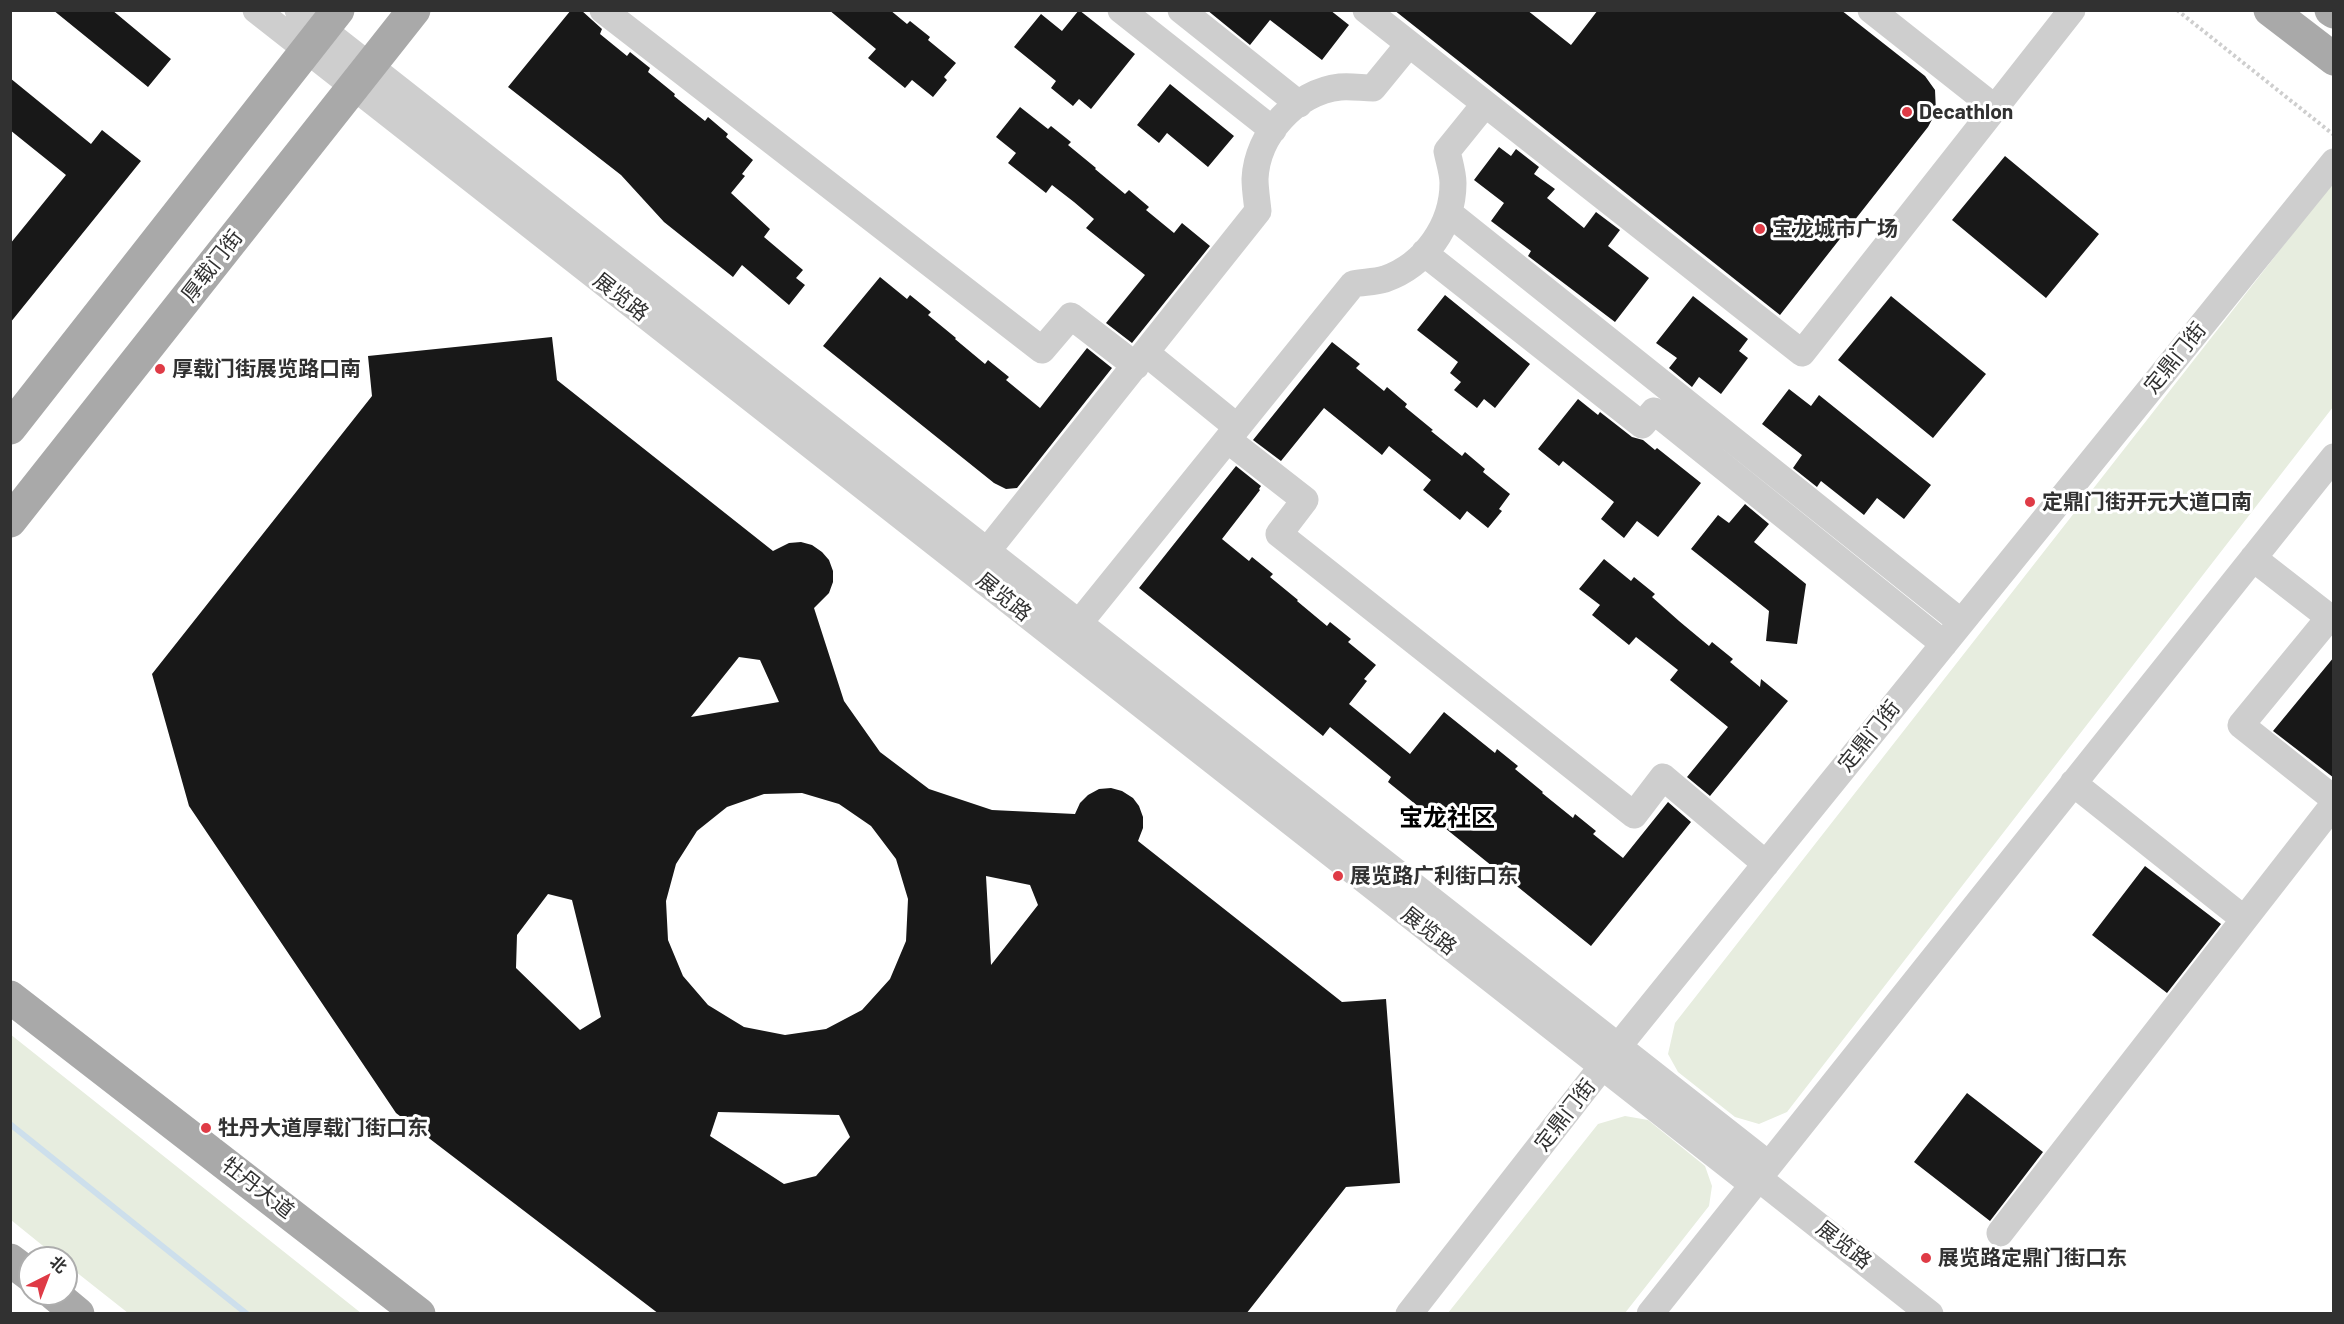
<!DOCTYPE html>
<html>
<head>
<meta charset="utf-8">
<style>
  body { margin:0 }
  #map { position:relative; width:2344px; height:1324px; overflow:hidden; background:#fff; font-family:Barlow,"Noto Sans SC",sans-serif }
  canvas { display:block }
  .frame { position:absolute; inset:0; border:12px solid #313131; pointer-events:none }
  .north { position:absolute; left:18px; top:1246px; width:60px; height:60px; box-sizing:border-box; background:#fff; border:2px solid #adadad; border-radius:50%; rotate:42deg; font-size:16px; font-weight:700; line-height:24px; text-align:center; color:#313131 }
  .north::after { content:''; display:block; margin:auto; width:21px; height:27px; background:#df3b46; clip-path:polygon(50% 0,100% 100%,50% 72%,0 100%) }
</style>
</head>
<body>
<div id="map">
<canvas width="2344" height="1324"></canvas>
<div class="frame"></div>
<div class="north">北</div>
</div>
<script>
const ctx = document.querySelector('canvas').getContext('2d');
ctx.lineJoin = 'round';
function fill(path, color) { ctx.fillStyle = color; ctx.fill(path, 'evenodd'); }
function stroke(path, color, width, dash) { ctx.strokeStyle = color; ctx.lineWidth = width; ctx.lineCap = dash ? 'butt' : 'round'; ctx.setLineDash(dash || []); ctx.stroke(path); }
function label(font, color, halo, rows, align = 'center') {
  ctx.font = font + ' Barlow,"Noto Sans SC",sans-serif'; ctx.lineWidth = 6; ctx.setLineDash([]); ctx.textBaseline = 'middle'; ctx.strokeStyle = halo; ctx.fillStyle = color; for (const [text, x, y, turn = 0] of rows) {
    ctx.save(); ctx.translate(x, y); ctx.rotate((+turn || 0) * Math.PI / 180); ctx.textAlign = isNaN(turn) ? turn : align; if (halo) ctx.strokeText(text, 0, 0); ctx.fillText(text, 0, 0); ctx.restore();
  }
}
const green = new Path2D(`
  M2333,185V407L1787,1112L1759,1124L1735,1117L1678,1072L1668,1054L1675,1023L2330,186Z
  M10,1034L361,1313H362H128L66,1264V1258H58L11,1220Z
  M1625,1116L1648,1120L1705,1166L1712,1186L1709,1206L1625,1313H1448L1598,1124Z`);
const stream = new Path2D(`
  M10,1124L247,1314`);
const building = new Path2D(`
  M53,10H112L171,59L148,87Z
  M571,10H581L602,29L600,34L627,56L630,52L650,68L648,72L675,94L674,96L705,121L708,117L728,134L726,137L753,160L742,174L745,176L731,193L770,229L764,237L803,270L796,278L805,285L789,305L742,265L733,277L664,222L621,175L508,87Z
  M829,10H890L907,24L910,21L930,37L928,40L956,63L944,77L947,80L933,97L912,80L905,88L868,58L876,49Z
  M1079,10L1135,54L1091,109L1079,99L1073,106L1051,88L1056,81L1014,47L1041,14L1062,31Z
  M1207,10H1330L1349,25L1322,60L1270,20L1250,45Z
  M1394,10H1527L1571,45L1598,10H1841L1925,76L1935,90L1936,112L1928,127L1780,315Z
  M10,78L91,144L102,130L141,161L10,323V244L66,175L10,130Z
  M1170,84L1234,136L1208,167L1167,133L1159,143L1137,125Z
  M1020,107L1048,129L1051,126L1071,142L1068,145L1096,168L1095,169L1125,194L1129,190L1149,207L1146,210L1174,233L1182,223L1210,246L1132,343L1106,323L1145,275L1086,228L1094,219L1074,202L1052,185L1046,193L1008,163L1016,153L996,137Z
  M1499,147L1511,156L1516,149L1539,167L1534,174L1555,189L1547,198L1584,228L1596,212L1620,230L1608,246L1649,278L1615,322L1528,256L1531,251L1491,221L1504,203L1474,180Z
  M2005,156L2099,234L2046,298L1952,220Z
  M880,277L907,299L910,295L931,312L928,315L956,338L955,339L985,364L988,360L1009,377L1006,380L1040,408L1087,348L1112,368L1017,488L1006,489L994,483L823,346Z
  M1445,295L1530,364L1495,408L1484,399L1477,408L1454,390L1461,382L1450,373L1458,362L1417,330Z
  M1693,296L1748,339L1739,351L1748,358L1721,394L1699,377L1692,387L1669,368L1677,358L1656,343Z
  M1891,296L1986,374L1933,438L1838,360Z
  M552,337L557,380L773,551L789,543L801,542L812,545L822,552L829,560L833,571V582L829,593L814,608L844,701L880,752L929,789L992,810L1075,814L1080,803L1088,795L1099,789L1111,788L1122,791L1133,798L1139,806L1143,817V828L1138,841L1342,1002L1386,999L1400,1183L1346,1187L1246,1314H659L396,1113L189,806L152,674L372,396L368,356ZM739,657L760,660L779,702L691,717ZM802,793L839,804L871,826L896,859L908,899L906,941L890,979L862,1010L826,1029L785,1035L744,1027L708,1005L683,976L668,940L666,901L676,864L697,831L727,807L764,794ZM986,876L1030,885L1038,905L991,965ZM548,894L572,900L601,1017L580,1030L516,968L517,935ZM718,1112L839,1115L850,1137L816,1176L784,1184L710,1136Z
  M1332,342L1360,364L1356,368L1384,391L1387,387L1407,404L1405,407L1433,430L1431,431L1462,456L1465,452L1485,469L1483,472L1510,494L1499,509L1502,511L1488,528L1467,511L1460,520L1423,490L1431,480L1389,446L1382,455L1324,408L1281,461L1253,440Z
  M1789,389L1811,406L1819,395L1931,485L1904,519L1877,498L1864,515L1821,481L1817,487L1793,468L1802,455L1762,424Z
  M1578,399L1598,415L1600,412L1632,437L1643,440L1655,450L1657,448L1701,483L1658,537L1637,521L1624,538L1601,519L1614,502L1563,461L1559,466L1538,449Z
  M1236,466L1261,486L1259,489L1260,490L1222,539L1249,561L1252,557L1273,574L1270,577L1298,600L1297,601L1327,626L1330,622L1351,639L1348,642L1376,665L1364,679L1367,681L1349,704L1410,754L1444,712L1495,753L1497,749L1518,766L1515,769L1543,792L1542,793L1573,818L1575,814L1596,831L1593,834L1623,858L1668,802L1691,822L1591,946L1388,782L1391,777L1330,727L1323,736L1139,588Z
  M1745,504L1769,524L1754,542L1806,584L1797,644L1766,641L1769,611L1691,549L1718,515L1729,523Z
  M1604,559L1631,581L1634,577L1655,594L1652,597L1679,621L1709,646L1712,642L1733,659L1730,662L1760,687L1761,679L1788,701L1710,796L1687,777L1728,727L1670,680L1678,670L1636,637L1629,645L1592,615L1600,605L1579,589Z
  M2334,657V778L2273,731Z
  M2145,866L2221,924L2167,993L2092,935Z
  M1967,1093L2043,1152L1990,1221L1914,1162Z`);
const path = new Path2D(`
  M2177,10L2334,135`);
const minor = new Path2D(`
  M256,10L1752,1184
  M298,10L1768,1164
  M603,10L1042,350L1071,316L1136,366
  M1121,10L1273,130
  M1181,10L1299,104
  M1366,10L1802,353L1995,108L1871,10
  M1995,108L2072,10
  M1449,213L1961,622
  M1424,253L1642,425L1654,411L1944,644
  M1146,353L1237,427
  M1228,440L1305,500L1279,534L1634,815L1663,777L1766,864
  M2253,558L2334,621
  M976,565L1258,211C1257,201 1255,189 1255,179C1257,134 1296,92 1340,87C1351,86 1363,88 1373,88L1409,44
  M2329,618L2241,725L2334,799
  M1067,638L1353,284C1363,282 1375,282 1385,279C1425,265 1453,225 1453,183C1453,173 1449,161 1447,151L1485,104
  M2073,783L2244,919
  M1757,1177L1930,1314
  M2000,1233L2334,804
  M1409,1314L1608,1059L2334,162
  M1650,1314L2334,457`);
const major = new Path2D(`
  M2270,10L2334,59
  M2331,10L2334,12
  M10,428L338,10
  M10,521L414,10
  M10,997L419,1314
  M10,1260L30,1275
  M54,1294L78,1314`);
const markers = [
  [1907,112,6,"#df3b46"],
  [1760,229,6,"#df3b46"],
  [160,369,6,"#df3b46"],
  [2030,502,6,"#df3b46"],
  [1338,876,6,"#df3b46"],
  [206,1128,6,"#df3b46"],
  [1926,1258,6,"#df3b46"]
];
const poiNames = [
  ["Decathlon",1919,112],
  ["宝龙城市广场",1772,229],
  ["厚载门街展览路口南",172,369],
  ["定鼎门街开元大道口南",2042,502],
  ["展览路广利街口东",1350,876],
  ["牡丹大道厚载门街口东",218,1128],
  ["展览路定鼎门街口东",1938,1258]
];
const streetNames = [
  ["厚载门街",212,266,-52],
  ["展览路",621,297,38],
  ["定鼎门街",2175,358,-51],
  ["展览路",1004,597,39],
  ["定鼎门街",1869,736,-51],
  ["展览路",1429,931,38],
  ["定鼎门街",1565,1115,-52],
  ["牡丹大道",258,1188,38],
  ["展览路",1844,1245,38]
];
const quarterNames = [
  ["宝龙社区",1447,818]
];
fill(green, '#e7eddf');
stroke(stream, '#cddfec', 6);
fill(building, '#181818');
stroke(path, '#cecece', 4, [3, 3]);
stroke(minor, '#cecece', 27);
stroke(major, '#a9a9a9', 33);
for (const [x, y, r, color] of markers) { const dot = new Path2D(); dot.arc(x, y, r, 0, 2 * Math.PI); ctx.fillStyle = color; ctx.fill(dot); stroke(dot, '#fff', 2); }
label('bold 21px', '#313131', '#fff', poiNames, 'left');
label('21px', '#313131', '#fff', streetNames);
label('bold 24px', '#000', '#fff', quarterNames);
</script>
</body>
</html>
